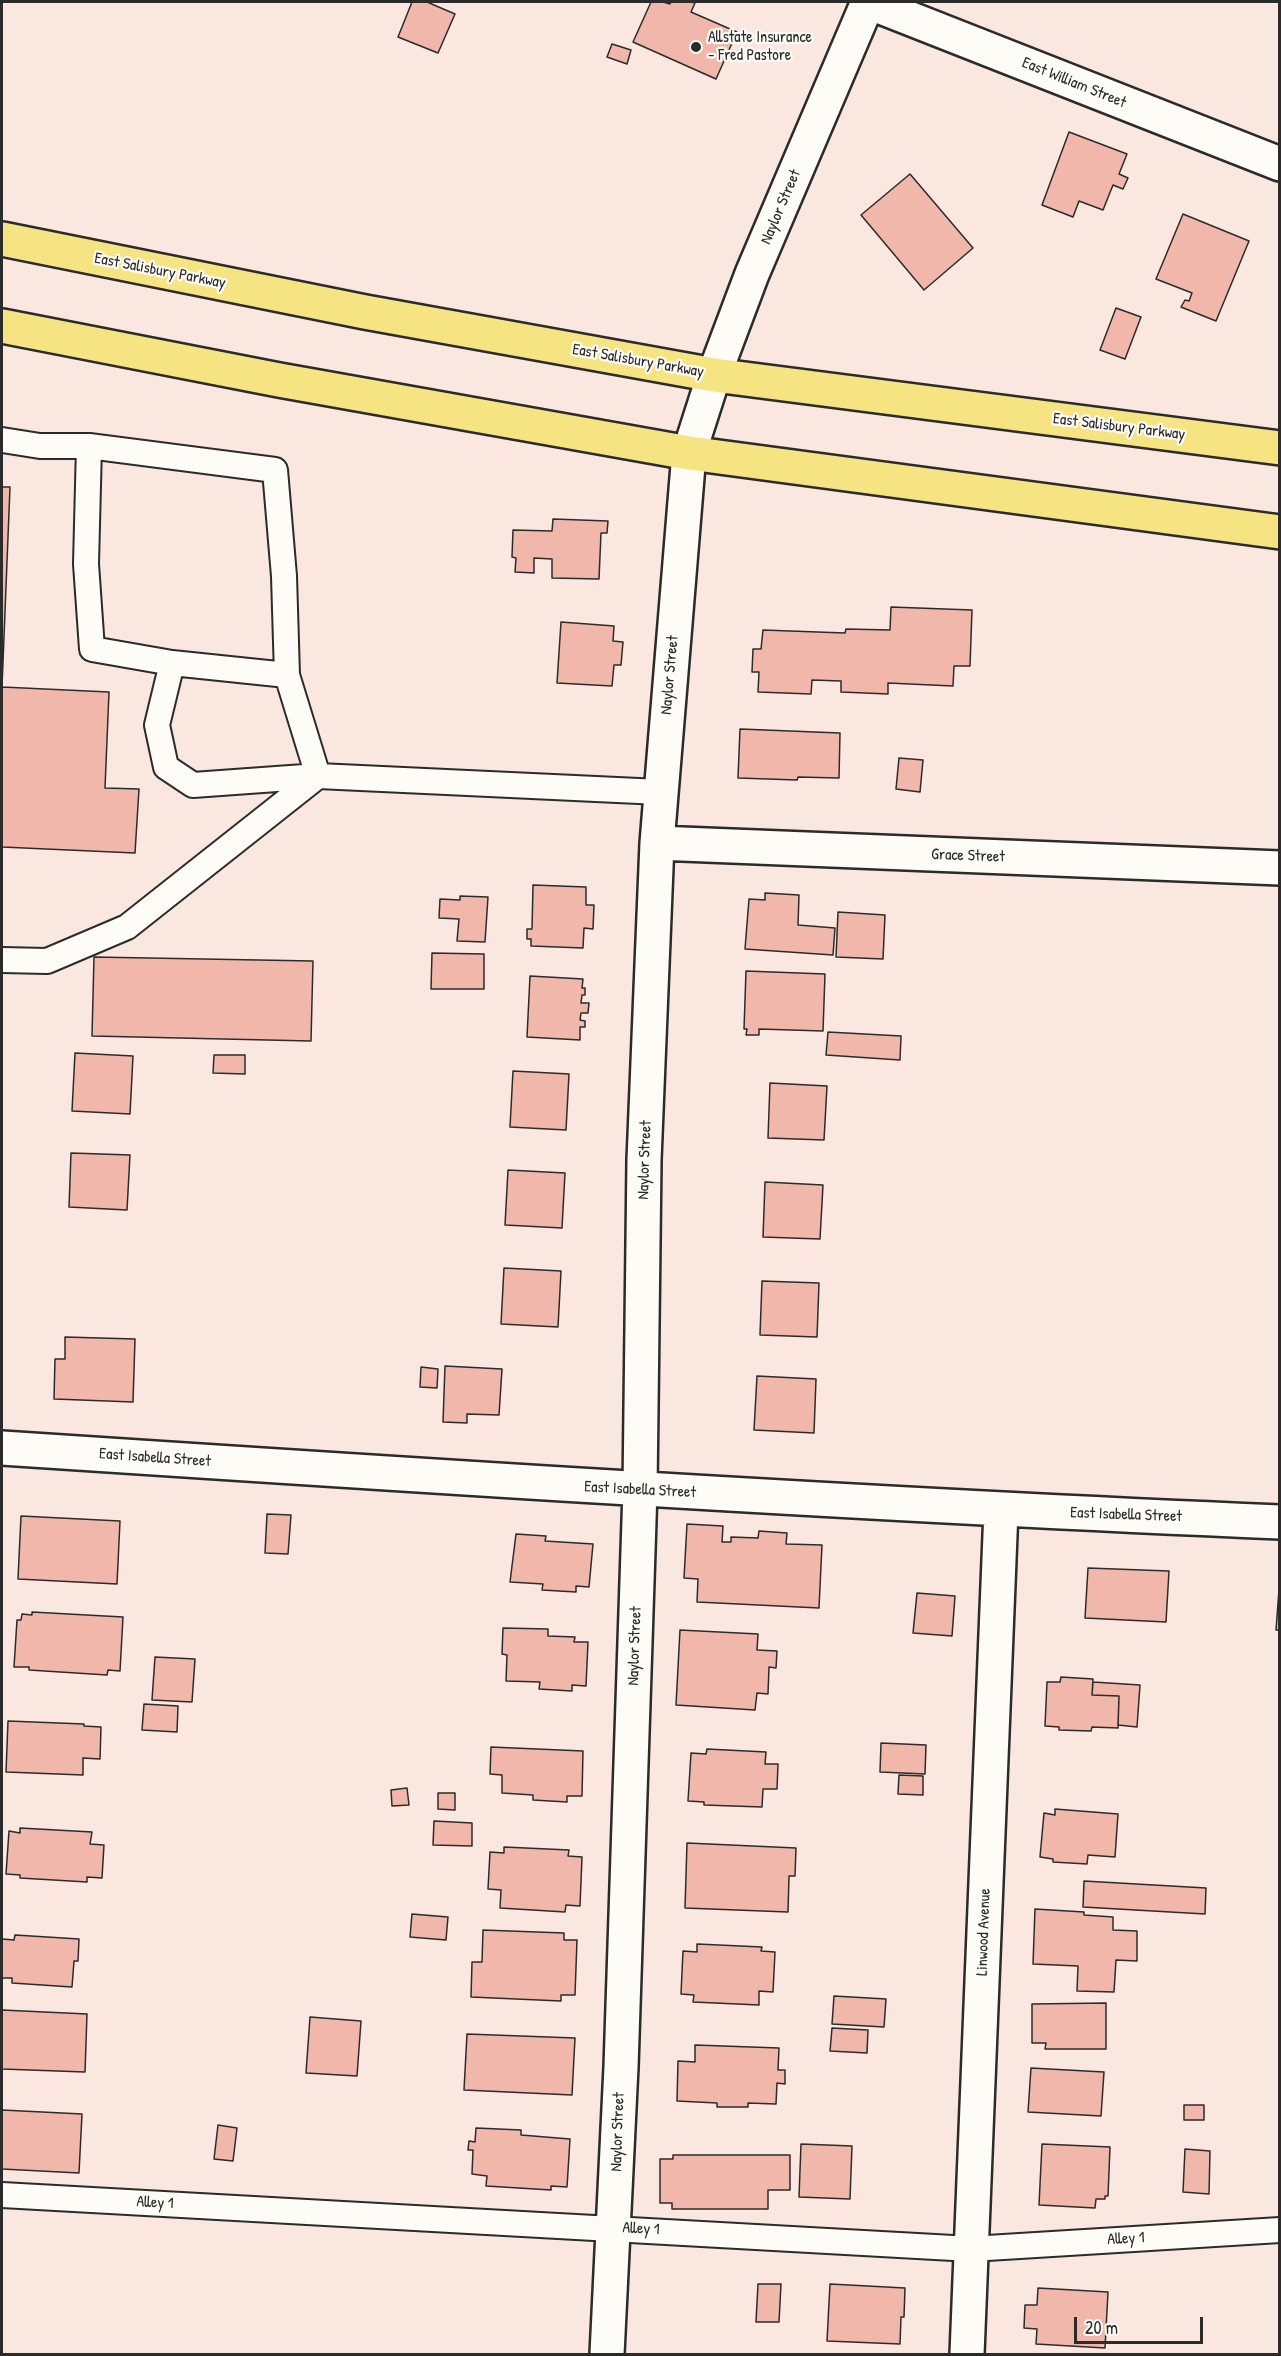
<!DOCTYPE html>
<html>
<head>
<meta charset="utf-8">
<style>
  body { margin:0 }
  #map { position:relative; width:1281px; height:2356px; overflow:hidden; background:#f9e7e0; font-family:"Patrick Hand",sans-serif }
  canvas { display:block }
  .frame { position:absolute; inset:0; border:3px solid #2b2b2b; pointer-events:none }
  .scale { position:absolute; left:1074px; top:2317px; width:129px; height:27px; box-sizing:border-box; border:3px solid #2b2b2b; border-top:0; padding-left:8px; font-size:18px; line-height:21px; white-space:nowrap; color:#2b2b2b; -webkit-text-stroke:4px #fdfcf7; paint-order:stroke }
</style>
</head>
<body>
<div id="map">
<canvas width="1281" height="2356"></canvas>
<div class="frame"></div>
<div class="scale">20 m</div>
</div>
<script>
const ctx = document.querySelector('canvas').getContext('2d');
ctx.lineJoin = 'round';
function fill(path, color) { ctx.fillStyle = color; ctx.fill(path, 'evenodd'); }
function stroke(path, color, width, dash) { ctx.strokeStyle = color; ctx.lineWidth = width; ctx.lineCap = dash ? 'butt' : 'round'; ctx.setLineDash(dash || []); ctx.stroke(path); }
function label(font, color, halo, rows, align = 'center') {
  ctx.font = font + ' "Patrick Hand",sans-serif'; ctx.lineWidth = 4.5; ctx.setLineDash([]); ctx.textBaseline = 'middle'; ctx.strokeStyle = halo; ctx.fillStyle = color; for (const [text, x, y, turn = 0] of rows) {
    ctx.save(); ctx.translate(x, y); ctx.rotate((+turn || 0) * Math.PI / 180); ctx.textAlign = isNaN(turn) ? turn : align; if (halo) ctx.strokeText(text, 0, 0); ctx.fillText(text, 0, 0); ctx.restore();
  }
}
const building = new Path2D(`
  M412,2H427L455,14L438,53L398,37Z
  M651,2H663L670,4L671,2H691L695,3L691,12L737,32L716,79L633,42Z
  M612,44L631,50L627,64L607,57Z
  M1069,132L1127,154L1119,174L1128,178L1123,189L1113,185L1103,210L1079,201L1073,217L1042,205Z
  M910,174L973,248L924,290L861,215Z
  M1183,214L1249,241L1216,321L1181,307L1185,300L1189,301L1192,293L1156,279Z
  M1116,308L1141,317L1125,359L1100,350Z
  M2,487H10L2,687L109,692L105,788L139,789L135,853L2,847Z
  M553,519L608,521L607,533H601L599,579L552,578V559L534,558V573L515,572L516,558L512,557L513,530L552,531Z
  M891,607L972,610L970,666H954L953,686L888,683V694L841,692V681L812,680L811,694L758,692L759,672H752L753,649H761L763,630L845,633L846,629L890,630Z
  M561,622L614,626L613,641L623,642L621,665H614L612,686L557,683Z
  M740,729L840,733L839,778L798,777L797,780L738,778Z
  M899,758L923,760L920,792L896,789Z
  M533,885L586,887V905H594L593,929L584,928L583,948L531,946V939H527V929H532Z
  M765,893L799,895L798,925L835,928L833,955L745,949L749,899L765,900Z
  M460,896L488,897L485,942L457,941L459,919L439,918L440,899L460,900Z
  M838,912L885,915L883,959L836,957Z
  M432,953L484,954V989H431Z
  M94,957L313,961L311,1041L92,1036Z
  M746,971L825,974L823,1031L759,1029V1035H746L747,1029H744Z
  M530,976L583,979L582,988H585V995H582L581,1003H589L588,1013H581L580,1020L585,1021V1027H580V1040L527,1037Z
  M828,1032L901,1036L900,1060L826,1055Z
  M75,1053L133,1056L130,1114L72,1111Z
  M214,1055H245V1074L213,1073Z
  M513,1071L569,1074L566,1130L510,1127Z
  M770,1083L827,1086L824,1140L768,1138Z
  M71,1153L130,1155L127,1210L69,1207Z
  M508,1170L565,1173L562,1228L505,1225Z
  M765,1182L823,1185L820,1239L763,1237Z
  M504,1268L561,1271L558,1327L501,1324Z
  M762,1281L819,1283L817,1337L760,1335Z
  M65,1337L135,1339L133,1402L54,1399L55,1359H65Z
  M445,1366L502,1369L499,1415L467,1414V1423L443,1422Z
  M421,1367L438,1369L437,1388L420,1387Z
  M757,1376L816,1379L814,1433L754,1430Z
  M267,1514L291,1515L288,1554L265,1553Z
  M21,1516L120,1521L117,1584L18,1579Z
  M687,1524L723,1526L722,1542H731V1537L758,1538L759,1531L787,1533L786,1544L822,1545L819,1608L697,1602L698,1579L684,1578Z
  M516,1534L546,1536L545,1541L593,1544L589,1587L576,1586V1592L542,1590L543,1584L510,1582Z
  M1088,1568L1169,1571L1166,1622L1085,1618Z
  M1280,1576V1630H1276Z
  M917,1593L955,1596L952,1636L913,1633Z
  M32,1612L123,1617L120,1671L108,1670L107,1675L29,1670V1667H14L17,1620H21L22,1614L32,1615Z
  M503,1628L548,1629V1636L575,1637L574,1642H588L586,1686L572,1685V1691L539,1689L540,1682L506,1681L507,1655L502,1654Z
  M680,1630L758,1634L757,1650L777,1651L776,1668L769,1667L768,1694L757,1693L755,1710L676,1705Z
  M155,1657L195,1659L192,1702L152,1700Z
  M1061,1677L1093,1679L1092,1695L1119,1696L1118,1728L1092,1727L1091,1731L1059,1730V1727L1045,1726L1047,1682H1060Z
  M1093,1682L1140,1685L1137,1727L1118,1725L1119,1696L1092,1695Z
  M144,1704L178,1706L177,1732L142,1730Z
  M8,1721L84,1724V1726L101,1727L100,1759L83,1758V1775L6,1772Z
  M881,1743L926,1745L925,1774L880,1772Z
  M491,1747L583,1751L582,1796H567V1802L533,1800V1795L502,1793V1775L490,1774Z
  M707,1749L766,1752L765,1764H778L777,1789H763L762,1807L704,1805V1802L688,1801L691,1753L706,1754Z
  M899,1775L923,1776V1795L898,1794Z
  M407,1788L409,1805L392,1806L391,1790Z
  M438,1793H455V1810L438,1809Z
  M1055,1809L1118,1814L1115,1857L1088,1855L1087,1864L1053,1862V1859L1040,1857L1044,1813L1055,1815Z
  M434,1821L472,1823V1846L433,1845Z
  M20,1828L92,1832L90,1844L104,1845L102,1878L87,1877V1882L20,1878V1875L6,1874L9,1831L20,1833Z
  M687,1843L796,1848L795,1876H789L788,1912L685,1908Z
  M504,1847L569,1850L568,1856L582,1857L580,1906L566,1905L565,1912L500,1908L501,1890L488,1889L490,1852L504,1853Z
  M1084,1881L1206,1888L1205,1914L1083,1907Z
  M1035,1909L1084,1912V1915L1113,1917V1930L1137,1931V1961L1116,1960L1114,1992L1077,1991L1078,1966L1033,1964Z
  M412,1914L448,1917L446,1940L410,1937Z
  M483,1930L564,1933V1940H577L575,1995H561V2001L471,1997L472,1962H482Z
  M15,1935L79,1939L78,1961H74L72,1987L12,1983V1978H2V1939L14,1940Z
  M697,1944L762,1947L761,1951L775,1952L773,1992L759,1991V2005L693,2002L694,1995L681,1994L683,1951L697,1952Z
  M834,1996L886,1999L884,2027L832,2024Z
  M1106,2003V2049H1045L1046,2043H1032V2004Z
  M2,2010L87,2014L85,2072L2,2069Z
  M310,2017L361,2021L357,2076L306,2073Z
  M832,2028L868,2030L867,2053L830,2051Z
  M467,2034L575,2038L572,2095L464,2090Z
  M695,2045L779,2048L778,2070H785V2084L777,2083L776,2104L748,2103V2107H717V2103L677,2101L678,2061L695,2062Z
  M1031,2068L1104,2072L1101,2116L1028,2112Z
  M1184,2105H1204V2120H1184Z
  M2,2110L82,2114L79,2173L2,2169Z
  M218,2125L237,2128L233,2161L214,2159Z
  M476,2128L521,2130V2135L570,2139L567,2187L551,2186V2190L486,2186L487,2176L472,2174L473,2150H468L469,2141L475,2142Z
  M801,2144L852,2146L850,2199L799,2197Z
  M1042,2144L1110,2147L1108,2196H1105V2199H1096L1095,2208L1039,2205Z
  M1185,2149L1210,2151L1209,2194L1183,2192Z
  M673,2155H790V2190H768V2209H672V2203H660V2159H673Z
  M758,2284H781L779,2322H756Z
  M830,2284L905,2288L904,2317H901L900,2344L827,2341Z
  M1038,2288L1108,2292L1105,2348L1036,2344L1037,2329L1024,2328L1025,2305H1037Z`);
const lane = new Path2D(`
  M2,440L40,446H89L275,470L284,576L287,675L318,776
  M89,446L86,564L92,649L172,663L287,675
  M172,663L157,725L166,767L193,785L318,776L660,792
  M2,960L47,961L127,927L318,776
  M2,2195L971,2249L1280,2230`);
const street = new Path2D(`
  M868,2L1280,164
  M657,843L1280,868
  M2,1448C427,1476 853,1504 1280,1522
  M607,2354L621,2067L640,1490L644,1160L657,843L689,453L714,375L752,274L868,2
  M967,2354L1001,1510`);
const primary = new Path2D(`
  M2,239L365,312L714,375L1280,448
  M2,326L279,380L689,453L1280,532`);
const markers = [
  [696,47,6,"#2b2b2b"]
];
const poiNames = [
  ["Allstate Insurance",708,38],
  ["- Fred Pastore",708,56]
];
const streetNames = [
  ["East William Street",1074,83,22],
  ["Naylor Street",781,207,-67],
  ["East Salisbury Parkway",160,271,11],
  ["East Salisbury Parkway",638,361,10],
  ["East Salisbury Parkway",1119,427,7],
  ["Naylor Street",670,675,-85],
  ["Grace Street",968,856,2],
  ["Naylor Street",645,1160,-88],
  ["East Isabella Street",155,1458,4],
  ["East Isabella Street",640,1490,3],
  ["East Isabella Street",1126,1515,2],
  ["Naylor Street",635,1646,-88],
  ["Linwood Avenue",984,1932,-88],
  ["Naylor Street",618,2132,-88],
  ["Alley 1",155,2203,3],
  ["Alley 1",641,2229,3],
  ["Alley 1",1126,2239,-3]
];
fill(building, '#f1b7ab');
stroke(building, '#2b2b2b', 1.5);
stroke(lane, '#2b2b2b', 28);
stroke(street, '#2b2b2b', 38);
stroke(primary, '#2b2b2b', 38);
stroke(lane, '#fdfcf7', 24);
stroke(street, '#fdfcf7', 33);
stroke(primary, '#f6e381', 33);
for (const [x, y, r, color] of markers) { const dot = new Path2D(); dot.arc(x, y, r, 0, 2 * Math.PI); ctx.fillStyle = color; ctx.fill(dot); stroke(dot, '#fdfcf7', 2); }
label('16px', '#2b2b2b', '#fdfcf7', poiNames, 'left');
label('16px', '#2b2b2b', '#fdfcf7', streetNames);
</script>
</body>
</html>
